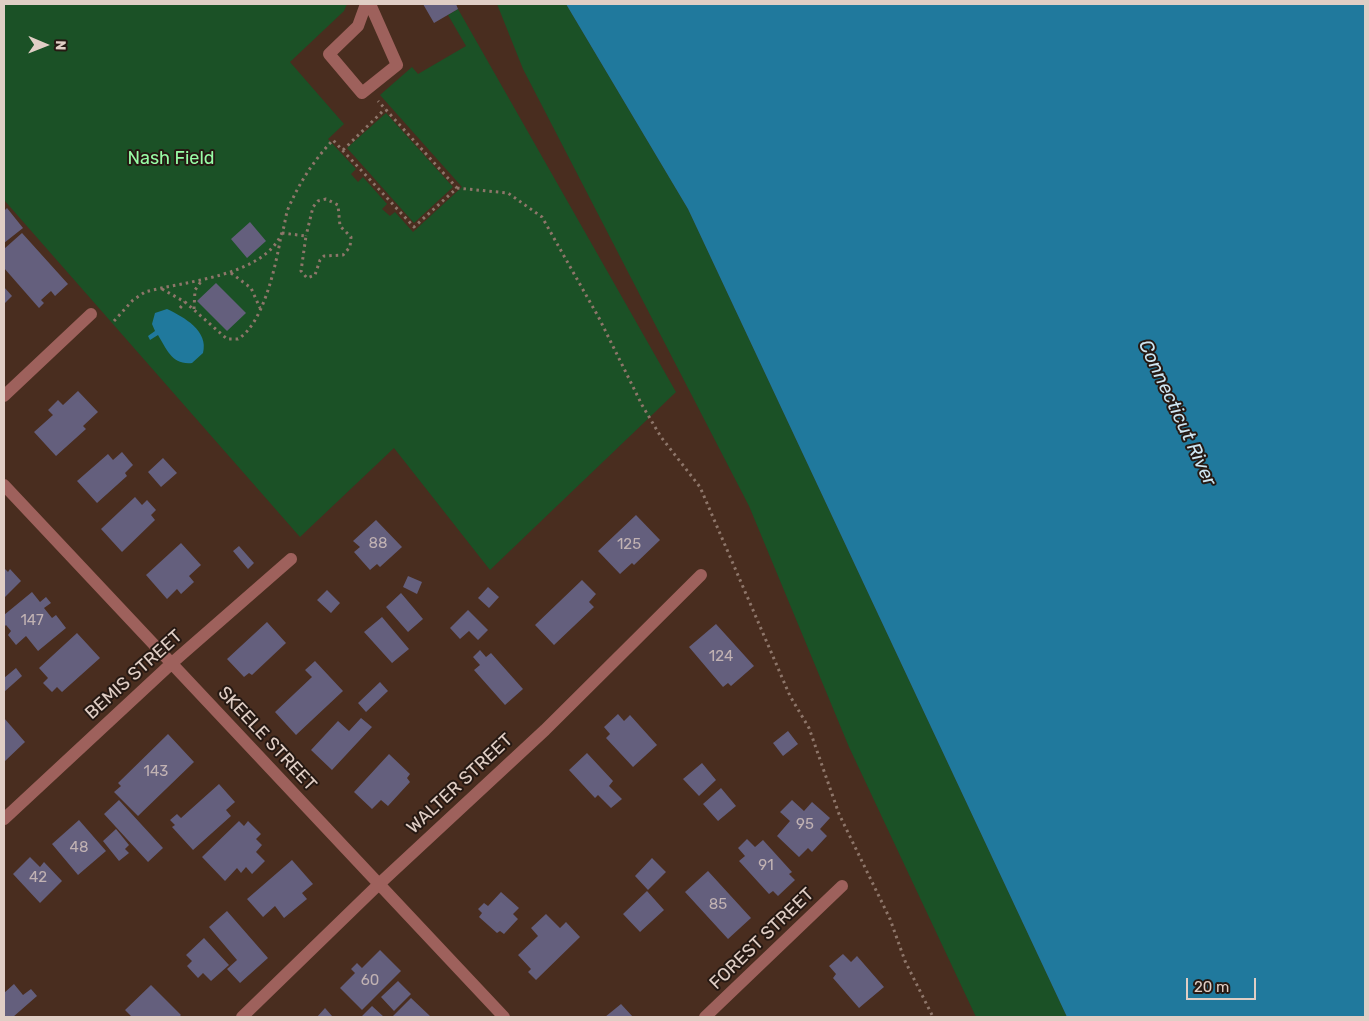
<!DOCTYPE html>
<html>
<head>
<meta charset="utf-8">
<style>
  body { margin:0 }
  #map { position:relative; width:1369px; height:1021px; overflow:hidden; background:#492d1f; font-family:Rubik,sans-serif }
  canvas { display:block }
  .frame { position:absolute; inset:0; border:5px solid #e0cec5; pointer-events:none }
  .north { position:absolute; left:20px; top:20px; width:50px; height:50px; -webkit-text-stroke:4px #261913; paint-order:stroke; rotate:91deg; font-size:14px; font-weight:700; line-height:20px; text-align:center; color:#e0cec5 }
  .north::after { content:''; display:block; margin:auto; width:18px; height:22px; background:#e0cec5; clip-path:polygon(50% 0,100% 100%,50% 72%,0 100%) }
  .scale { position:absolute; left:1186px; top:978px; width:70px; height:22px; box-sizing:border-box; border:2px solid #e0cec5; border-top:0; padding-left:6px; font-size:15px; line-height:18px; white-space:nowrap; color:#e0cec5; -webkit-text-stroke:4px #261913; paint-order:stroke }
</style>
</head>
<body>
<div id="map">
<canvas width="1369" height="1021"></canvas>
<div class="frame"></div>
<div class="north">N</div>
<div class="scale">20 m</div>
</div>
<script>
const ctx = document.querySelector('canvas').getContext('2d');
ctx.lineJoin = 'round';
function fill(path, color) { ctx.fillStyle = color; ctx.fill(path, 'evenodd'); }
function stroke(path, color, width, dash) { ctx.strokeStyle = color; ctx.lineWidth = width; ctx.lineCap = dash ? 'butt' : 'round'; ctx.setLineDash(dash || []); ctx.stroke(path); }
function label(font, color, halo, rows, align = 'center') {
  ctx.font = font + ' Rubik,sans-serif'; ctx.lineWidth = 4; ctx.setLineDash([]); ctx.textBaseline = 'middle'; ctx.strokeStyle = halo; ctx.fillStyle = color; for (const [text, x, y, turn = 0] of rows) {
    ctx.save(); ctx.translate(x, y); ctx.rotate((+turn || 0) * Math.PI / 180); ctx.textAlign = isNaN(turn) ? turn : align; if (halo) ctx.strokeText(text, 0, 0); ctx.fillText(text, 0, 0); ctx.restore();
  }
}
const green = new Path2D(`
  M4,4H347L344,11L290,62L344,124L328,139L356,169L351,174L358,182L363,177L387,204L382,209L390,216L395,212L413,232L462,187L380,95L412,67L418,74L466,46L448,15L458,9L676,392L490,570L394,448L300,537L4,200Z
  M497,4H566L688,209L1067,1017H976L849,747L749,506L523,69Z
  M386,113L453,187L414,223L347,148Z`);
const water = new Path2D(`
  M566,4H1365V1017H1067L688,209Z
  M167,309C184,317 209,331 203,353L192,363C172,365 167,350 158,335L150,340L148,336L155,331L152,324L155,313Z`);
const building = new Path2D(`
  M423,4H456L458,9L434,23Z
  M7,208L23,228L4,243V211Z
  M250,222L266,241L247,258L231,239Z
  M22,233L68,284L55,296L51,291L41,300L44,303L39,308L4,268V249Z
  M216,283L246,313L227,331L197,301Z
  M4,287L12,296L4,304Z
  M78,391L98,412L83,426L86,429L56,456L34,432L53,415L48,410L58,400L63,405Z
  M122,452L133,465L125,473L127,476L97,503L77,481L108,454L113,460Z
  M163,458L177,473L161,487L148,472Z
  M135,497L142,505L147,500L156,510L151,515L155,520L122,552L101,529Z
  M636,515L660,540L634,565L632,563L620,574L598,551Z
  M376,520L402,547L380,567L377,564L370,570L354,552L360,547L353,541Z
  M181,543L201,565L189,576L194,582L181,594L177,589L167,599L146,575Z
  M239,546L254,563L248,569L233,551Z
  M4,568L8,572L10,569L21,581L4,598Z
  M408,576L422,582L417,594L403,587Z
  M582,580L596,594L589,602L594,607L554,645L535,625Z
  M488,587L499,597L489,608L478,598Z
  M327,590L340,603L331,613L317,600Z
  M32,592L40,602L46,597L51,603L44,608L52,618L56,615L66,628L38,651L26,636L16,645L8,635L11,631L6,625L4,627V615Z
  M401,593L423,619L408,632L386,607Z
  M468,610L488,630L478,640L469,631L460,639L450,628Z
  M382,617L409,649L392,663L364,632Z
  M267,622L286,643L252,675L249,673L244,677L227,659Z
  M716,624L754,666L731,686L728,683L723,687L689,647Z
  M77,633L100,658L62,692L57,687L52,692L43,683L48,678L39,668Z
  M480,650L486,657L491,653L523,689L505,705L474,670L480,665L473,657Z
  M315,661L343,691L296,735L275,712L312,677L305,670Z
  M16,668L22,676L4,692V678Z
  M380,682L388,691L366,712L358,703Z
  M618,714L624,721L630,715L657,745L633,767L606,738L610,734L604,727Z
  M4,718L25,742L4,762Z
  M361,718L372,727L332,770L311,750L338,721L349,731Z
  M788,731L798,744L783,756L773,743Z
  M168,734L194,762L138,816L114,792L121,786L118,783Z
  M587,753L613,781L609,786L622,799L611,808L598,795L595,798L569,770Z
  M389,754L410,774L407,778L410,782L388,806L381,800L372,809L354,792Z
  M702,763L716,780L699,796L683,779Z
  M219,784L235,802L226,810L231,816L193,850L172,827L175,825L170,820L177,814L181,818Z
  M721,788L736,806L718,821L703,804Z
  M119,800L163,848L148,862L104,814Z
  M792,800L804,811L812,802L830,818L820,829L827,836L812,852L808,848L799,857L777,836L790,821L780,812Z
  M79,820L106,851L78,875L52,844Z
  M239,821L244,826L248,821L261,834L256,839L262,845L256,852L265,861L252,874L246,867L241,873L237,868L225,881L202,857Z
  M116,829L129,845L125,849L129,853L119,861L103,841Z
  M747,839L755,847L763,840L792,872L789,874L795,880L778,896L773,891L769,894L739,861L745,856L738,848Z
  M30,857L40,867L44,862L62,881L40,903L13,874Z
  M652,858L666,872L648,890L635,876Z
  M292,860L313,884L302,893L307,899L284,918L275,906L263,917L247,899Z
  M708,871L751,918L728,939L685,892Z
  M647,891L664,910L640,932L623,914Z
  M501,892L519,908L513,914L518,919L504,934L500,931L497,933L479,917L482,913L478,909L484,903L488,906Z
  M227,911L268,958L240,983L227,969L237,960L209,927Z
  M546,914L560,928L566,922L580,937L536,980L528,972L531,969L518,955L538,936L531,928Z
  M204,938L229,965L211,981L203,973L198,978L187,966L192,961L186,955Z
  M380,950L401,971L362,1010L340,988L355,973L351,969L357,963L362,968Z
  M843,954L851,962L857,956L884,987L859,1008L833,978L836,974L829,966Z
  M398,981L411,994L394,1011L381,997Z
  M14,984L23,995L31,989L37,996L13,1017H6L4,1014V993Z
  M151,985L181,1015L179,1017H132L125,1010Z
  M411,998L430,1016L392,1017Z
  M621,1004L633,1017H605Z
  M372,1006L384,1017H361Z
  M325,1008L332,1016L331,1017H317Z`);
const path = new Path2D(`
  M343,150L385,109
  M457,188L508,193L542,217L599,318L642,405L661,437L700,487L790,696L809,728L839,814L890,919L905,961L933,1017
  M282,233L306,236L301,271L307,278L315,275L320,260L324,256L343,255L350,247L351,237L340,226L338,205L326,199L318,201L313,207L306,236
  M231,273L251,288L260,308
  M162,289L185,302L227,339H238C264,323 276,264 281,236
  M180,308L185,302
  M194,309L195,290L202,280
  M114,321L133,300L145,292C184,281 261,277 281,235C285,227 285,217 288,209C299,183 314,160 333,140L414,227L457,188L378,101`);
const minor = new Path2D(`
  M366,4L358,26L329,54L362,93L397,65L370,4
  M4,396L91,314
  M4,485L504,1017
  M4,819L172,663L291,559
  M242,1017L378,885L545,730L701,575
  M705,1017L842,886`);
const numberNames = [
  ["88",378,544],
  ["125",629,545],
  ["147",32,621],
  ["124",721,657],
  ["143",156,772],
  ["95",805,825],
  ["48",79,848],
  ["91",766,866],
  ["42",38,878],
  ["85",718,905],
  ["60",370,981]
];
const parkNames = [
  ["Nash Field",171,159]
];
const streetNames = [
  ["BEMIS STREET",134,675,-42],
  ["SKEELE STREET",267,739,47],
  ["WALTER STREET",460,784,-43],
  ["FOREST STREET",762,939,-44]
];
const waterNames = [
  ["Connecticut River",1177,413,65]
];
fill(green, '#1b5126');
fill(water, '#20799d');
fill(building, '#645f7d');
stroke(path, '#8e766a', 3, [2.5, 4]);
stroke(minor, '#9e615c', 12);
label('15px', '#c1b2b3', null, numberNames);
label('18px', '#98fda6', '#261913', parkNames);
label('18px', '#e0cec5', '#261913', streetNames);
label('italic 19px', '#cee6f2', '#261913', waterNames);
</script>
</body>
</html>
